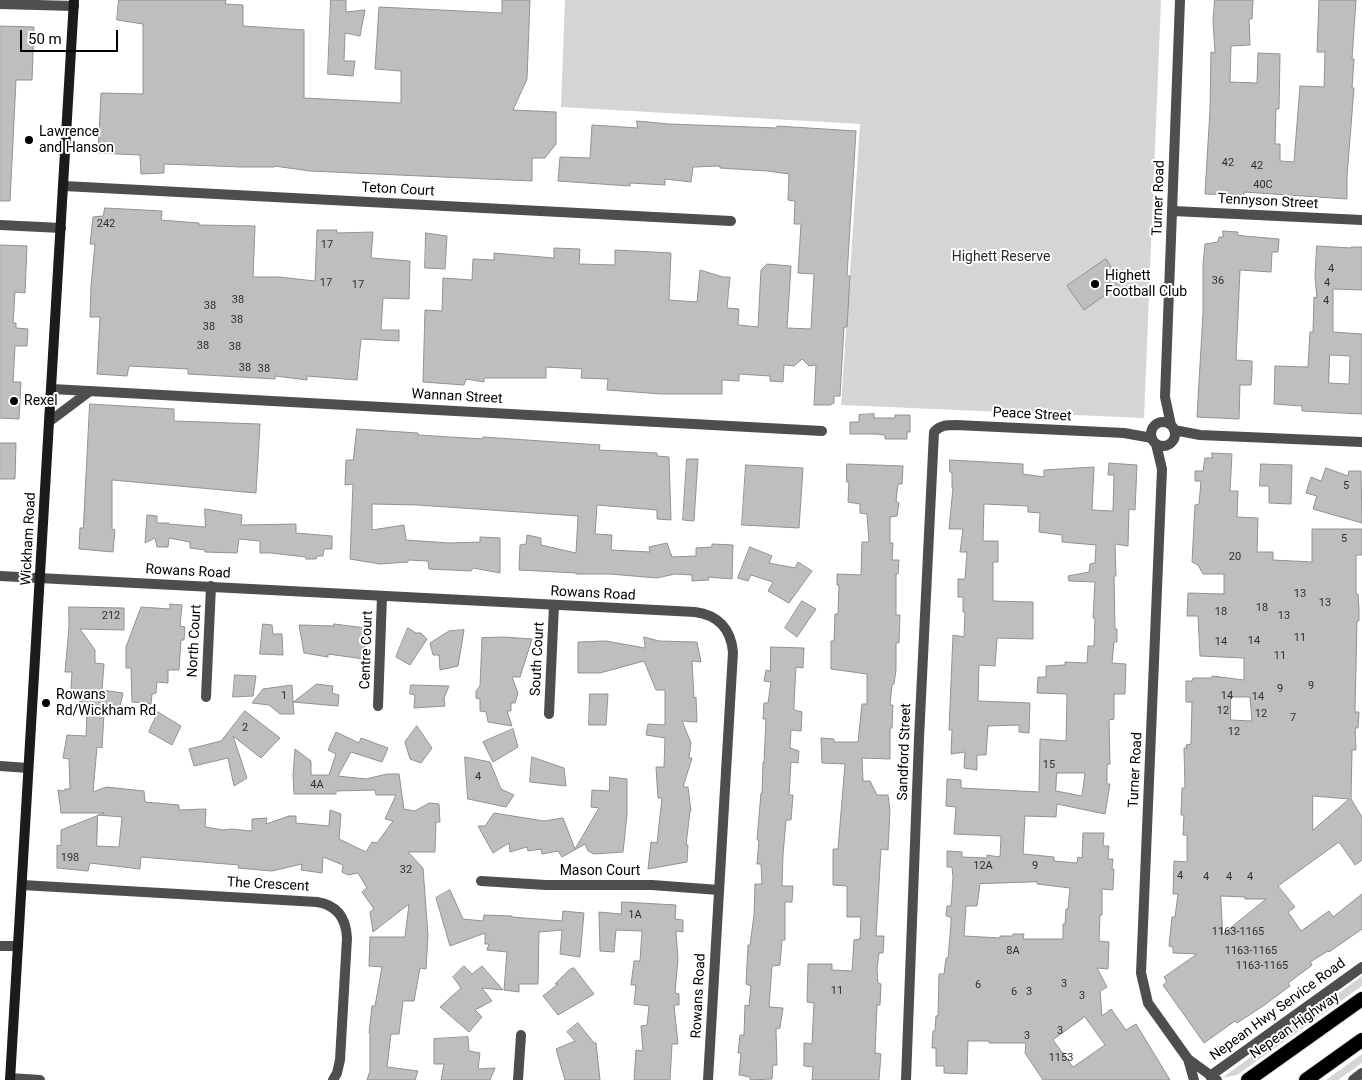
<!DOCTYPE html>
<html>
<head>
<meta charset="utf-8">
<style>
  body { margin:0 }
  #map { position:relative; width:1362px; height:1080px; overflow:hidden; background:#fff; font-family:Roboto,sans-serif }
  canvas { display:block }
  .scale { position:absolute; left:20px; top:30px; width:98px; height:22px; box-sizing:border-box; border:2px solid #000; border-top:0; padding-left:6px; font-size:15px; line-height:18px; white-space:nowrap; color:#000; -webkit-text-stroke:4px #fff; paint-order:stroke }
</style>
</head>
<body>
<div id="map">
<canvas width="1362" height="1080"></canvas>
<div class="scale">50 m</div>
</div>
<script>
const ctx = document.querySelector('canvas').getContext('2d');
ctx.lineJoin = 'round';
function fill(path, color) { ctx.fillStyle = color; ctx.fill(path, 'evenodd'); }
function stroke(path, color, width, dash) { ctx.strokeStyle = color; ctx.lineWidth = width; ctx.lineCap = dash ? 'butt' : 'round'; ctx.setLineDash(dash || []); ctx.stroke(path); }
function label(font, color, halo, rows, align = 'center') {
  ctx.font = font + ' Roboto,sans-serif'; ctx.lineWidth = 4; ctx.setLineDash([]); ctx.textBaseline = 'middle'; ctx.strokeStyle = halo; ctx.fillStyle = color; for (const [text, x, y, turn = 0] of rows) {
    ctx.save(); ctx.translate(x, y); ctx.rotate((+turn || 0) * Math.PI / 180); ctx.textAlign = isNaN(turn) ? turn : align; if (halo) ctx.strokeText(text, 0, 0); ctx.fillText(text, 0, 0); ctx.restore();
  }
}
const green = new Path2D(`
  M565,0H1161L1144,418L841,405L860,124L561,107Z
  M1362,976V986L1237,1075L1222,1078Z
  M1362,1054V1063L1338,1080H1326Z`);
const building = new Path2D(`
  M119,0H226L225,4L243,5V26L304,30V98L401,103V71L375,69L379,7L502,13V0H530L527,79L513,110L556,112V144L545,158H532V181L310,171L274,166V167H241L164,164V173L141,174L140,155L98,153L101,93L143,94V24L117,20Z
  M331,0H346V12L365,10L360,36L345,33L344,61H355L353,76L328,74Z
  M1215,0H1253L1252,19H1249L1250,45L1231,46L1230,82L1257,83L1258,53L1280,54L1279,109H1276L1275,144H1280V161L1294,162L1300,86L1324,87L1325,52H1317L1319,0H1356L1352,59H1354L1352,88H1354L1347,176V199L1244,192V195L1205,194L1210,110L1211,52L1215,53L1213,21Z
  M0,26L34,27L32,80H16L10,201H0Z
  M637,121L669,124L777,128V126L856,131L847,276H850L847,327H844L840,396H834V403L830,405H814L816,365L809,366L802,359L794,366L784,365L783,382L770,381V376L739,374V381L722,380V394H662L607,390L608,379L581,378L582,369L546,367V378H484V382L466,379L464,385L423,382L425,310L442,311L443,278L472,280L473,259L494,260V253L554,258V248L580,249L579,264L615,265V250L671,253L669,300L697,302L700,270L723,277H730L727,308L739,309L738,325L758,327L761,270L767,264L791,266L787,328L811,329L814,274L798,273L801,224H794L795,201L788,200L789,174L768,171L720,168V166L693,167L691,182L665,179V185L630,183V186L558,181L560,157L590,158L592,125L637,128Z
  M105,208L162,211L161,220L199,223V225L255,226L253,277H279L315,281L317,230H337V233L373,232L371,258L410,261L409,299L383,298L381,330H399V341L361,339L357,380L307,376V380L275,376V379L188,374V369L129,366L127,376L97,374L100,317H90L91,286L95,244H90L93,217L103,216Z
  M1223,231L1238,232L1237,235L1244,236L1279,239L1278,252H1272L1271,272L1240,270L1236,360L1252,361V372L1251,385H1240L1239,419L1197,417L1203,313V264L1205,244L1218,242L1219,237H1223Z
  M426,233L447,236L445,269L425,268Z
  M0,245L27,246L25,293L15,292L13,323H16V328L28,329L27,346H15L13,382H21L19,419L0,418Z
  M1317,246L1351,248V247H1362V290L1333,289V332L1362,334V414L1302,411V406L1274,404L1275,366L1308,367L1310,332H1313L1314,297L1317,298L1315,277ZM1330,355L1350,356L1349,384L1329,383Z
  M1106,259L1122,283L1084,310L1067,286Z
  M90,404L174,409V421L260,424L256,493L112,480V529L115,530L113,552L79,549L80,528H83Z
  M874,414V418H895V415H910V432H907V439H885V435L875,434H850V422H859V415Z
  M357,429L418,433V435L483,439V437L600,445L599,450L657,453V456L669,457L671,520L657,519V510L597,505L595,534L612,535L611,550L650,552L649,547L667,543L672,557L696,556V548L712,547V544L733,545L732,579L708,577L709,580L692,581V575L675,574L657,578L610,574H576V573L519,570L520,545L526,544L527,535L541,538V545L576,553L578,516L418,505L372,504V530L404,525L406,540L449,543L480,542V537L500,538V573L473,568L471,571L429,569L428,561L408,560V562L380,564L350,559L353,484L345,485L346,460H353Z
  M0,443H16L15,479H0Z
  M1212,453L1232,454L1230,491H1238L1237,517L1258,518L1257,552H1273V560L1312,562V529H1362V555H1356V594H1358L1359,609V621H1357L1355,712H1359L1358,728H1355L1356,750H1352L1351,799L1362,817V860L1355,865L1339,842L1278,886L1295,907L1288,912L1301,931L1329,911L1333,917L1362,894V929L1329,952L1328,951L1310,962L1312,964L1311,966L1288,983L1290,986L1263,1006L1237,1023L1235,1021L1204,1043L1163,985L1167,982L1164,977L1197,954L1173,953V947L1169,946L1172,917H1175L1178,894H1173L1174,861L1187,862V835H1183L1184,815H1181L1182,788H1185L1184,748H1187L1186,745L1191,744L1192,702H1186V681H1192L1193,678H1212V676L1244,680V658L1200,656L1198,616H1187L1188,593L1224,594V574H1203L1198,565L1192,562L1195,505L1199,504L1201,481H1195V471H1203L1205,458H1212ZM1231,697H1250L1252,721L1231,720ZM1313,796L1349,799L1313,830ZM1221,896L1245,897V899H1266L1223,934Z
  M687,459H698L694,521L683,520Z
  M950,460L1023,464V474L1044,477V470L1094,467L1092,510L1113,511L1114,475H1108L1109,463L1137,465L1135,510L1129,509L1128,546L1115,544L1116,576H1114L1115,629H1117V642H1114L1112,663L1126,664L1125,694H1114V719L1109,720L1110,764L1107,765V784H1110L1105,814L1057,804L1056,817L1025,816L1023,854L1054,857V861L1077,863L1078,857L1082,858L1083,833H1104L1103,846H1109L1108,859H1113L1112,869H1114L1113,890L1102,889V915H1100L1099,941L1109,942L1108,969L1097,968L1107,987L1100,991L1102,1016L1111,1009L1126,1030L1136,1024L1170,1080H1043L1025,1053L1026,1043H989V1041H968L967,1074L944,1073V1066H936V1048H932L933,1031H935L936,1016H938L939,974H944L946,958H948L951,924V917L946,916L947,906H951L953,877L952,867H947V851L962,852V857L987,858V855L1000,857L1001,836L954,834L956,807L946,806L947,779L961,780V788L1039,792L1040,739L1066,741L1067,694L1037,693L1038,677H1046V666L1065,665V662L1087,663L1088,646H1094L1095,618H1093L1095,582L1069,581L1068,576L1089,572L1090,564L1095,563L1096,545L1062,542V535L1039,532L1040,513L1028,512V506L984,504L983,541H998V562H993V601L1033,602V639L997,638L995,666L979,665L978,701L1030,703L1029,733L1019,732V725L988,726L986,755H977V770L964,768L965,752L951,754L952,730H949L953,635L964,637L965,612H963V597H958V579H965L967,552H960L963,529H949L953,488H952V473L950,472ZM1057,773H1085L1082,796L1056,791ZM1037,882V884L1070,888L1068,909H1066L1065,924H1063V939H1023L1024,934H1013V936H1000V938L964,936L966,906H977L980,884ZM1085,1017L1105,1045L1073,1067L1053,1040Z
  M847,464L903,466L902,484H898L896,501L899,503L897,516L890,517V543H893L892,560H899L898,574H896V615H900L899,643H896V670L894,684L892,685L890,705H893L892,728H890V759L862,758L863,781H870L877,795H888L890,810L888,850L881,849L876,936H884L883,953H879L877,969L878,983L881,984L880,1005H877L875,1053L881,1054L879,1080H812L813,1067L804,1066V1043L812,1044L814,1003L807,1002L808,964H832V970L852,971L854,940L860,939L861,917H847V886L833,885V849H838L845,764L822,763L821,738L834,739V742H858L862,704H867V674L831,669V641H834L835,614H838L839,585H837V574L861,575L862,542H869L867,514L860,513V504L848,502L849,482H847Z
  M1261,464L1292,465L1291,504L1269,503V486H1260Z
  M746,465L803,468L799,528L742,525Z
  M1326,468L1348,476L1349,471H1361L1362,523L1313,509L1317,496L1306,493L1311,477L1321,481Z
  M205,509L242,515L241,525L296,524V533L332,536V549H324L323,556H317L316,559H306V557L271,553H260V541L239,539L237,553L205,552V550L190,548V542L169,538L168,547H157L155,538L145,543L147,515L157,516V523H169V524L205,527Z
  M750,547L772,556L769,563L795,568L798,562L812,571L789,603L768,591L773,582L751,575L748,581L738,578Z
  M802,601L816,609L797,637L785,628Z
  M170,604L182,605L180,626L185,627L184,640H181L179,670H168V683L157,682L156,693L152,694L151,704L132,702L131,668H126V647L141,607L170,609Z
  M69,607L124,608V630L80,629L95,650V663L104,664L102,690L123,693L118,715L104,714L102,748L97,747L93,792L106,787L144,791L145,802L179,805V810L206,809L205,827L224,830L231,829L252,831V819L267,818L266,824L289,816H296V823L329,826L330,810L341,814L339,839L366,852L372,842L377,843L393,821L385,819L396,795H376L375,790L336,791V794H294L293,775L295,749L311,761V775H329L336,754L328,750L336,732L359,743L361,738L388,748L382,762L351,752L338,776L366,779L387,774H399L404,809L415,811L429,803L439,804L440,822H436L435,852H408L423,868L428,935L426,969L420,968L414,1001H403L399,1034H391L387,1067L418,1071L415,1080H367L370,1071V1033H369L372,1006H375L382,967L369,966L370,937H405L409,904L373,932L370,912L374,909L362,892L367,888L358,873L348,875L342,872L343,865L323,857L322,873L301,870L302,864L272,871L238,868L239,865L141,857L140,869L90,863L88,871L57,868V845L61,846V830L104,813H61L58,790L64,791L65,789H70L69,759L63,758L67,735L86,736L87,712H79L80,699L71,688L72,672H65L69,627ZM98,815L122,817L119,847L97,846Z
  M263,624L272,625L273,634H282L283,655L260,654Z
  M334,624L366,628L364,659L328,654V657L304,653L299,625L334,626Z
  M408,628L416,633H421L427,639L410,665L396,657Z
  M464,630L458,666L440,670L439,655H433L430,643L449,631Z
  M504,637L532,639L520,677H512L518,693L515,703H511V711H507L512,726L488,722L486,712L480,711V699L476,698V691L480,686L482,638Z
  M644,637L659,641L697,642L701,662L692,661L694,698L696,697L697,722L682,721L691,743L689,758H692L683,787H688L691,811H690L686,845H688L687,862L648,869L651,842L657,843L662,798H658L656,767H664L665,738L646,735L648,724L665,725V690H656L644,661L600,673H578V642L606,641L645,648Z
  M771,647L804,648L803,668L796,667L794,704V710L802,712L801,731L791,730L790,748L799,751L798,763L791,762L789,795H793L791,820H786L783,855L782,886H793L792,902H785V940H782L780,965L772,966L769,1007L783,1008L780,1028L776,1029L777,1065H773L772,1079L750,1080V1077L739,1075L741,1053H738L740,1035H744L745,1005L749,1006L751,986L746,984L748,945H750L754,915L755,884H762L761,864H757L759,840H757L761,793H762L763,762L764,763L766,719H763L764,703H768L771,682L764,681L766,670L770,671Z
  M235,675L256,676L253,696L233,697Z
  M317,684L333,686L332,693L339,695L338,706L293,702L294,714H280L269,705L252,703L263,689L292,685L293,702Z
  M411,685L449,686L444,698L445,706L414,708L415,695L410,694Z
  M590,694H608L606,725H589Z
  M245,711L280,738L261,758L233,736L247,778L234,786L228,758L194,766L189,749L221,741Z
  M158,712L181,726L172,745L149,732Z
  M417,726L432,748L421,763L410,759L405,742Z
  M513,729L518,747L493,762L483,742Z
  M465,757L490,762L501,789L514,795L506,807L468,799Z
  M532,757L564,768L566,786L530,782Z
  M610,777L627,779V815L623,852L594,854L588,851L585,844L562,857L558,851L542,854L541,849L528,851L527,847L510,852L509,843L493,853L478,826H485L494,813L544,821L563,818L575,849L599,808L591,807L592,790L609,791Z
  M450,890L463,919L483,921L484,915L512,916V917L562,921L563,911L584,913L580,957L560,954L562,930L539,932L538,984H519V992L504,990L507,952L487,950L489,944H485V933L450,946L436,898Z
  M622,902L676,905L675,919L683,920V932L676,931L678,959L675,993L679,994V1005H674L678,1044H672L670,1080H634L636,1050L643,1051L641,1026L647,1025L649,1006L634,1004L636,985H631L634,961H640L642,931L616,930L614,952L600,951L599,912L621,914Z
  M464,966L472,974L482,966L503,990L482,988L492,1001L475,1010L482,1017L469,1032L440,1007L461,988L453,977Z
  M574,968L594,994L558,1015L543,996L558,984H555L569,970Z
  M578,1023L594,1043H596L600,1080H565L556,1049L575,1041L567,1032Z
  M468,1037L469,1051L480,1053L478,1069L495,1068L490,1080H441L444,1064H434V1039Z`);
const minor = new Path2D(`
  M0,4L74,6
  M64,186L731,221
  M1173,211L1362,220
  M0,225L61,228
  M52,389L822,431
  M50,421L90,391
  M1151 434a12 12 0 1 1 24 0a12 12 0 1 1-24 0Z
  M1171,425L1165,397L1180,0
  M1174,430L1200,435L1362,442
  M1156,444L1162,469L1141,973L1148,1003L1188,1059L1194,1080
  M206,697L211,586
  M378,706L382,596
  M549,714L554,605
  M0,766L28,768
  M481,881L546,885H652L719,890
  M22,885L317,902C337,905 346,918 347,938L340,1060L337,1073L333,1080
  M0,946H18
  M1188,1059L1217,1080
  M1210,1076L1362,967
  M10,1078L40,1080
  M518,1080L521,1035
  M906,1080L919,738L934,432C940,425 947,425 956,425L1124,433L1152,438
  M1353,1080L1362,1073`);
const tertiary = new Path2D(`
  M0,576L695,612C718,615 731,629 733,652L708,1080`);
const secondary = new Path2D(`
  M10,1080L74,0`);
const trunk = new Path2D(`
  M1248,1080L1362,999
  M1306,1080L1362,1040`);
const markers = [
  [29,140,5,"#000"],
  [1095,284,5,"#000"],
  [14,401,5,"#000"],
  [46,703,5,"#000"]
];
const numberNames = [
  ["42",1228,163],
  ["42",1257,166],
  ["40C",1263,185],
  ["242",106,224],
  ["17",327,245],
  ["4",1331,269],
  ["36",1218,281],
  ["17",326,283],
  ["4",1327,283],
  ["17",358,285],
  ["38",238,300],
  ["4",1326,301],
  ["38",210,306],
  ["38",237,320],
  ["38",209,327],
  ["38",203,346],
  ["38",235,347],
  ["38",245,368],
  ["38",264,369],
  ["5",1346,486],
  ["5",1344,539],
  ["20",1235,557],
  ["13",1300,594],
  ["13",1325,603],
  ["18",1262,608],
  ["18",1221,612],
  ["212",111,616],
  ["13",1284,616],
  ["11",1300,638],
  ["14",1254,641],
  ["14",1221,642],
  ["11",1280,656],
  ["9",1311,686],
  ["9",1280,689],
  ["1",284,696],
  ["14",1227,696],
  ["14",1258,697],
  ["12",1223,711],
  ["12",1261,714],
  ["7",1293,718],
  ["2",245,728],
  ["12",1234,732],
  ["15",1049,765],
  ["4",478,777],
  ["4A",317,785],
  ["198",70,858],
  ["12A",983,866],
  ["9",1035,866],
  ["32",406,870],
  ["4",1180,876],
  ["4",1206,877],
  ["4",1229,877],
  ["4",1250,877],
  ["1A",635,915],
  ["1163-1165",1238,932],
  ["8A",1013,951],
  ["1163-1165",1251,951],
  ["1163-1165",1262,966],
  ["3",1064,984],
  ["6",978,985],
  ["11",837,991],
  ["6",1014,992],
  ["3",1029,992],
  ["3",1082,996],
  ["3",1060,1031],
  ["3",1027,1036],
  ["1153",1061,1058]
];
const poiNames = [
  ["Lawrence",39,132],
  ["and Hanson",39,148],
  ["Highett",1105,276],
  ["Football Club",1105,292],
  ["Rexel",24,401],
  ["Rowans",56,695],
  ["Rd/Wickham Rd",56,711]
];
const streetNames = [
  ["Teton Court",398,190,3],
  ["Turner Road",1159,198,-88],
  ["Tennyson Street",1268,202,3],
  ["Wannan Street",457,397,3],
  ["Peace Street",1032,415,3],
  ["Wickham Road",29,539,-87],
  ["Rowans Road",188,572,3],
  ["Rowans Road",593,594,3],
  ["North Court",195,641,-87],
  ["Centre Court",367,650,-88],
  ["South Court",538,659,-87],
  ["Sandford Street",905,752,-88],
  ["Turner Road",1136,770,-87],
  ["Mason Court",600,871],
  ["The Crescent",268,885,3],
  ["Rowans Road",699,996,-87],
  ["Nepean Hwy Service Road",1278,1010,-36],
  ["Nepean Highway",1295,1026,-35]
];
const parkNames = [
  ["Highett Reserve",1001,257]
];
fill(green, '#d5d5d5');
fill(building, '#bebebe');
stroke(building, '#929292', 1);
stroke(trunk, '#dbdbdb', 16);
stroke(minor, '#4e4e4e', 10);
stroke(tertiary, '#4e4e4e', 10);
stroke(secondary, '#1b1b1b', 10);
stroke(trunk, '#000', 14);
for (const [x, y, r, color] of markers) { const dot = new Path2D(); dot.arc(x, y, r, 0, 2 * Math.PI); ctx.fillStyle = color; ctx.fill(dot); stroke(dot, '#fff', 2); }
label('11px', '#303030', null, numberNames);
label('14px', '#000', '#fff', poiNames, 'left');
label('14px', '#000', '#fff', streetNames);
label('14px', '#2c2c2c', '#fff', parkNames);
</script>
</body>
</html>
